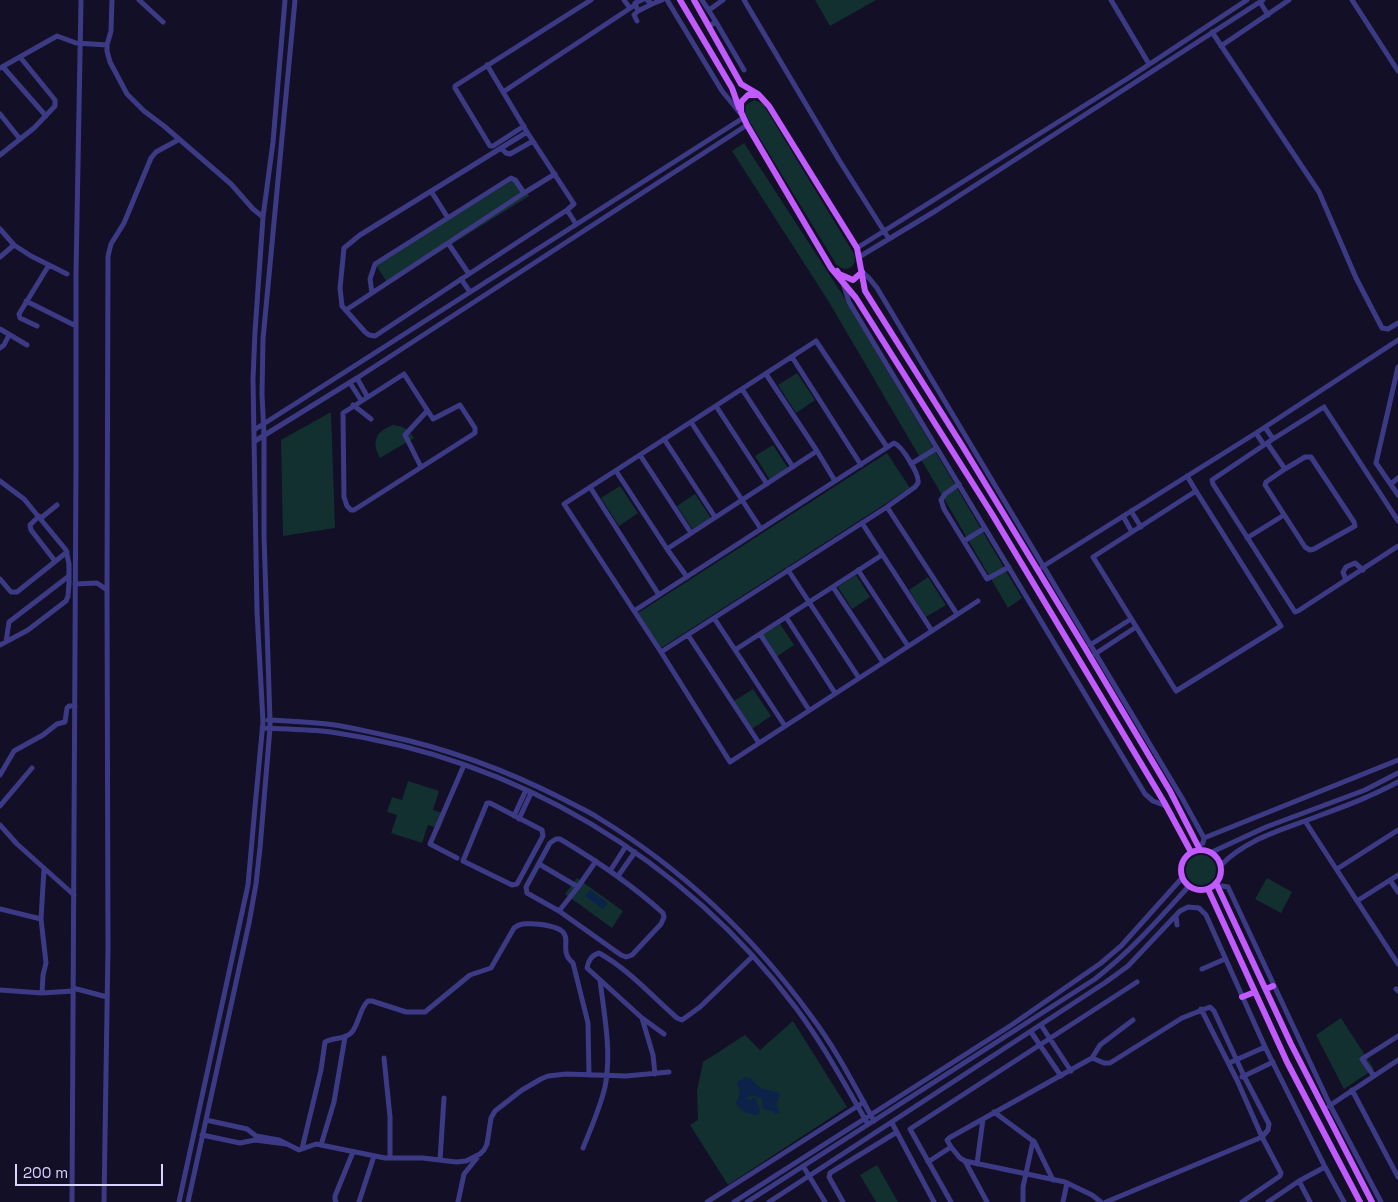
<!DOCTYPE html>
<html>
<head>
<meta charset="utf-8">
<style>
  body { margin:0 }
  #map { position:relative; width:1398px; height:1202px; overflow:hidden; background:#130f26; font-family:"Space Grotesk",sans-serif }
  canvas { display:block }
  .scale { position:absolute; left:15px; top:1164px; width:148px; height:22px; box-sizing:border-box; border:2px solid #d9d4ff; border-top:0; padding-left:6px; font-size:15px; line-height:18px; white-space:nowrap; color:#d9d4ff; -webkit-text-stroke:4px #130f26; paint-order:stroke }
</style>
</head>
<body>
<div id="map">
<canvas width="1398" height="1202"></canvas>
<div class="scale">200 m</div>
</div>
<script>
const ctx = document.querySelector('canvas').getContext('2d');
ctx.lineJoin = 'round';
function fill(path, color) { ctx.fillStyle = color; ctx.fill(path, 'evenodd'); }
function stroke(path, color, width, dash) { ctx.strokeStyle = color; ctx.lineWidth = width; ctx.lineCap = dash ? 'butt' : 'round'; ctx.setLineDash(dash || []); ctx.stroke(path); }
const green = new Path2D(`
  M815,0H876L830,26Z
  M754,100L763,104L854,254C858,267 846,274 836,264L745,114L746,105Z
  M744,143L842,294L1022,598L1008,608L829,302L732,151Z
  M517,177L529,196L388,284L376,265Z
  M797,373L815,400L796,413L778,385Z
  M331,412L335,528L283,536L281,440Z
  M393,425C404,426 408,429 414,438L380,458C371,442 376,431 393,425Z
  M773,445L788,468L770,480L755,456Z
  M887,453L910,488L661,648L638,613Z
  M620,486L638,513L619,526L601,498Z
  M695,494L711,518L693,530L677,506Z
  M856,575L870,597L852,609L838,587Z
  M928,577L946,605L926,617L909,590Z
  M780,624L794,645L776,657L762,635Z
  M753,689L771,716L752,729L734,701Z
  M408,781L439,791L433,810L445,814L440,829L428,825L422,843L391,833L397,815L387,812L392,797L402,800Z
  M1186 870a15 15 0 1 1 30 0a15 15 0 1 1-30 0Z
  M577,878L623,911L612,928L565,894Z
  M1267,878L1292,892L1281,913L1255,899Z
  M1341,1018L1374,1069L1344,1089L1316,1035Z
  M793,1021L847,1107L728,1185L690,1125L698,1120L697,1091L703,1062L745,1035L760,1050Z
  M877,1165L898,1202H876L860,1175Z`);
const water = new Path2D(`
  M590,890L608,903L603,909L585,896Z
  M745,1077L750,1078C762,1090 762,1089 777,1092L780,1095L776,1104L780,1113L776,1114L770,1110H765L762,1106V1099L754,1095L746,1098L751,1101L752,1097L756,1098L760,1110L758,1115C749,1115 739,1111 736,1103L740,1094L737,1082Z`);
const minor = new Path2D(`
  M112,0L111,31L107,45V51L110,62L127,94L144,111L164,126L231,184L253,209L263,217
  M139,0L163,22
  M295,0L263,339L262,394L264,435V536L270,720C289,721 308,722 327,724C346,726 365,731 384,735C446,748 506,770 563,799C574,805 586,810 597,817C681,868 754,937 811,1016C836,1049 854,1085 874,1121
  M624,0L630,8
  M642,0L635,3L638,11L652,4
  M647,0L652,4L662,0
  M667,0L722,91L740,113
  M702,0L716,22L709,26
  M744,0L839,160L889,239
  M1111,0L1149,64
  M1352,0L1398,71
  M1260,2L1268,15
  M709,10L723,0
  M637,21L634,15L638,11
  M716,22L744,70
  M1212,32L1319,192L1356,278L1382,328L1388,329L1398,323
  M1221,46L1289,0
  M487,65L527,132L574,204L567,210L576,224
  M3,67L46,116
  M0,68L57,36L76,43L107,45
  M503,92L635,5
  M0,114L20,139
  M524,126L493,146H490L455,88V86L591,0
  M527,132L360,235L344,248L340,288L342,306L365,332L369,335L375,336L469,274L448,243L524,193L555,174
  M502,149L506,153L510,154L533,141
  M0,155L34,128L55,106V100L20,57
  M431,191L448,218
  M0,229L14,245L31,256L67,274
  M448,243L372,293L370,279L375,264L511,178L515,180L524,193
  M857,248L1130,77L1247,0
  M0,257L14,245
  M859,257L937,210L1263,0
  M862,272L869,278L877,288L1182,798L1204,838L1203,843L1199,846
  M469,274L567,210
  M461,279L470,292
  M843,283L849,302L1145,794L1153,801L1166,806
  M26,301L76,326
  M346,310L372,293
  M37,326L20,318L19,314L49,265
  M0,329L27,345
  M0,348L4,345L9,335
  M792,357L861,465
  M1398,367L1376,463L1398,495
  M404,374L433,419L460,405L475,428V433L354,510H351L347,506L344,497L343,413Z
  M766,374L817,451
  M357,378L367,396
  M350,383L361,400
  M742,389L793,467
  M353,405L371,419
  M716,406L767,484
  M691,422L742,500L817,451L835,481
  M1265,427L1273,439
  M254,430L743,118
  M1256,433L1262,442
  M664,439L715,517
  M255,441L357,378L747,125
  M1267,443L1285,469L1305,457H1311L1354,522L1355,526L1314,549L1310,550L1305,547L1265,485L1266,482L1285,469
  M887,447L816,341L564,504L661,652L730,762L978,601
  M640,455L691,533
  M911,464L937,448
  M421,467L405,435L427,411
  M616,471L667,549
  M1187,476L1196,491
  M0,481L24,499L66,550L69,564V583L68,596L66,601L28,630L0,645
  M959,484L945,494L941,500L944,509L987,579L1009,567
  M1391,484L1398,478
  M590,487L659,595
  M1196,491L1281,626L1176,691L1093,557Z
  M887,507L957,614
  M1131,511L1141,527
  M39,516L30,525L31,530L55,561
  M1123,516L1132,532
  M41,518L57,505
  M1398,521L1324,407L1273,439L1212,480L1213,484L1295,612L1298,611L1398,546
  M862,523L932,631
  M1247,538L1284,515
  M964,541L985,528
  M1042,567L1256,433L1398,340
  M788,570L859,678
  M858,570L908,646
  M687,577L667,549L742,500L761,529
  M0,579L11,592H17L67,552
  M1346,580L1343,572L1346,567L1355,563L1363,570
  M75,584L97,583L107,590
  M833,587L883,662
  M634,611L894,443C902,446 920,475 918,483L915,487L887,507L661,652
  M786,617L835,693
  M714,618L785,726
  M760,634L809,710
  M688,635L759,743
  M6,642L9,622L69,576
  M1090,645L1131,619
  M735,650L882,555
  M1095,654L1136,627
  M262,728C285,729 309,729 331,732C517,759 683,858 796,1008C823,1044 845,1085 868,1124
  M0,775L14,751L43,735L57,724L65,722L67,708L69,706H75
  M487,803H490L542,830L543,836L517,884L512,885L463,861Z
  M0,806L32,768
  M514,816L526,790
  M519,819L531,793
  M1305,821L1398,964
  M0,825L17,844L74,895
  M1204,838L1398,760
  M556,839H560C597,861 631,884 663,913L664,917L661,924L632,955L626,957L621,955L559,911L527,893L526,887L550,843Z
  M1212,852L1266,827L1365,790L1398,773
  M457,858L430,844L464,765
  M539,864L578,887L559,911
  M1221,865C1244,842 1272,833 1302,822C1334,810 1367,799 1398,782
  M1337,869L1398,830
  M610,871L626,846
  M618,876L635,852
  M1390,880L1398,892
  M578,887L596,861
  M1218,887L1222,886L1228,887L1330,1105L1381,1202
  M1357,901L1398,875
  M0,909L41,919
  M1176,916L1177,925
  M1202,969L1225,959
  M73,988L107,997
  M1396,989L1398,991
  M0,990L42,993L73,991
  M42,993L43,975L46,963L41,919L44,869
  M1201,1009L1237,1080L1262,1137L1281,1173L1280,1176L1242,1202
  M642,1018L653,1055L655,1074
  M1041,1025L1071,1071
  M1031,1032L1061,1076
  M664,1034L642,1018L587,968C588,961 592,955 599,953C628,969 652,996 677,1018L682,1020L700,1007L753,956
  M384,1058L390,1117V1158
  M1092,1058L1100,1045L1133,1020
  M1229,1063L1265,1047
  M1374,1076L1362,1059L1398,1036
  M1242,1077L1273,1062
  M1352,1090L1398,1177
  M1329,1106L1398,1060
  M994,1112L1033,1141L1023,1187V1202
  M206,1120L247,1129L256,1136L279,1140L299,1150L316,1144L385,1158H423L456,1162L466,1161L480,1154L484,1150L487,1144L491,1118L495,1111L522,1090L541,1079L548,1076L566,1074L626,1076L669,1072
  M892,1123L934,1202
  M202,1135L240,1143L255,1140L286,1144
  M1034,1141L1053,1180
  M321,1145L334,1102L345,1037
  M951,1147L960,1158L965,1161L1065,1182L1092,1195L1101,1202
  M583,1148C591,1128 600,1108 605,1087C612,1052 604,1014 600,980
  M302,1149L321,1070L325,1042C333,1037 344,1040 351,1033C359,1025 359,1009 368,1001H372L406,1012H425L470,975L491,968L514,928C521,922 528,924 537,924C586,929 553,947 573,963L588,1023L589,1075
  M440,1160L444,1098
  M965,1161L987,1202
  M928,1162L951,1147L947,1140L949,1138L1092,1058L1104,1063H1110L1182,1018L1210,1007L1214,1011L1244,1076L1269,1124L1268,1130L1262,1137L1106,1202
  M977,1164L983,1119
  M803,1166L825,1202
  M1325,1167L1344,1202
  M1299,1181L1310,1202
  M72,1202L76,463V274L81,0
  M104,1202L108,947L107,590L108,256L111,244L124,223L151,158L156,152L178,140
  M179,1202L248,885L255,807L263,722L257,612L253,379L255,332L263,217L273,142L285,0
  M188,1202L249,923L256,884L260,848L270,728V720H268
  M336,1202L335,1200V1196L353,1152
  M359,1202L374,1156
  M458,1202L464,1174L477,1158
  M707,1202L864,1102
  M734,1202L1013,1024L1101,963L1121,946L1182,878
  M747,1202L1095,979C1131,951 1158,920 1189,886
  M769,1202L1106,982L1128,966L1180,911L1188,907L1199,908L1206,915L1265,1047L1325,1167L1299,1181L1268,1202
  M843,1202L829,1177L830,1173L897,1132
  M951,1202L910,1129L1137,982
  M1063,1202L1067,1183`);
const major = new Path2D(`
  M680,0L732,88L739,108
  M694,0L741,84L758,94
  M837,271L839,274L853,280L862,272
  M1181 870a20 20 0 1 1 40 0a20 20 0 1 1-40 0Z
  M1191,852L1164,802L992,514L856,298L831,268L747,125L741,112V102L748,95H759L769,106L857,248L865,291L963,447L1082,643L1170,791L1200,850
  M1216,883L1291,1044L1372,1202
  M1208,889L1287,1062L1360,1202
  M1266,989L1273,986
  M1242,997L1255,992`);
fill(green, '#12302f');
fill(water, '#0c2248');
stroke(minor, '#3d3a85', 5);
stroke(major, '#c25bff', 6);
</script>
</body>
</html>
